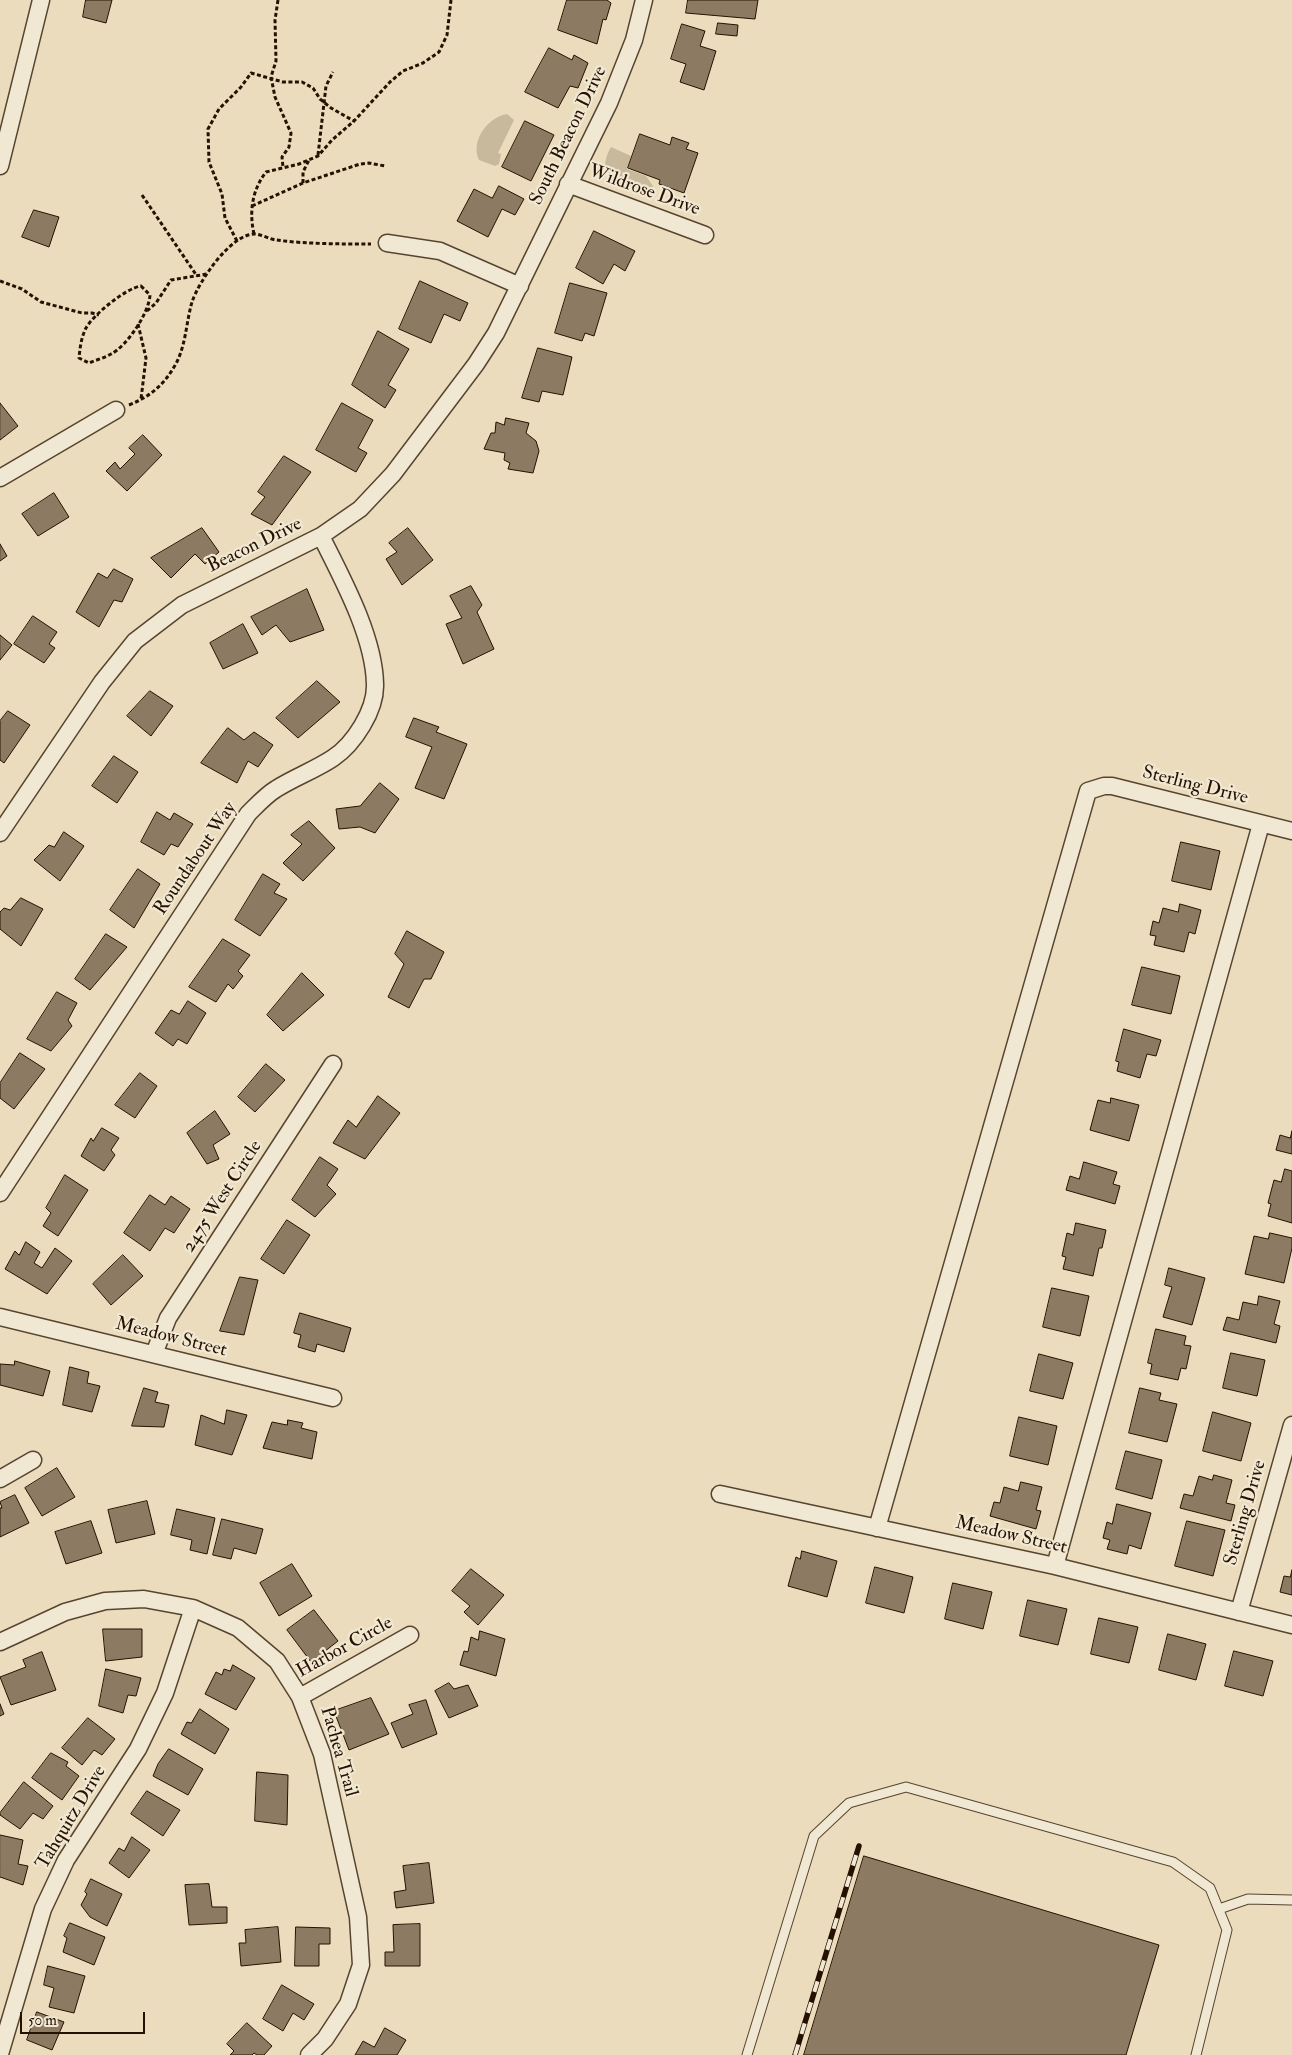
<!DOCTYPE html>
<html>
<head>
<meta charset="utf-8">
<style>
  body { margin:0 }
  #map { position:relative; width:1292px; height:2055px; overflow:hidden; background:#eadcbc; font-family:"IM FELL Double Pica",serif }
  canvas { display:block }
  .scale { position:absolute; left:20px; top:2012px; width:125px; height:22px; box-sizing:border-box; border:2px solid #261100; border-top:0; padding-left:6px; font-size:15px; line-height:18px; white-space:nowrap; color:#261100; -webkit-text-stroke:4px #f1e8d3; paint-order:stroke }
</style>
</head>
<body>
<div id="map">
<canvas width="1292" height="2055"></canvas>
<div class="scale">50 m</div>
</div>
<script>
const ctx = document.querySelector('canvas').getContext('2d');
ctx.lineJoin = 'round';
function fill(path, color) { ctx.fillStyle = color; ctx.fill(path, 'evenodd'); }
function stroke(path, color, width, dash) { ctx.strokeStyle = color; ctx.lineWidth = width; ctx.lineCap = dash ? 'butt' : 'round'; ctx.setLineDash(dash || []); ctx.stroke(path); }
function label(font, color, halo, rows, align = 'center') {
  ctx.font = font + ' "IM FELL Double Pica",serif'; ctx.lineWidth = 4.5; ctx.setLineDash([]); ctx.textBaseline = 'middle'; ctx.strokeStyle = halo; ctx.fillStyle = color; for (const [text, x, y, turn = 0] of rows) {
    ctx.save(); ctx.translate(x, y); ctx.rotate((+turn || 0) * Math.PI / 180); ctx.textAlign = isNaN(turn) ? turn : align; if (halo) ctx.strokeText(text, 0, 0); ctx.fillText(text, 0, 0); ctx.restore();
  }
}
const green = new Path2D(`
  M507,114L514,120L498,153L501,154L499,164L495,166L479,160C470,141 488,117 507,114Z
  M611,147L631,156L627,169L646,176L653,186L649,194C624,185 592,181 611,147Z`);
const building = new Path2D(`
  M86,0H112L106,23L83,17Z
  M567,0H607L611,3L606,20L603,19L597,44L558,30Z
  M688,0H758L755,19L686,13Z
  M718,23L738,25L737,36L716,34Z
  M682,24L705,31L700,46L716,51L704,90L680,82L686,64L671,59Z
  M549,48L572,60L574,55L588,63L578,88L570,86L558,108L525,92Z
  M525,121L554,135L531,181L502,167Z
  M640,134L670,145L672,137L689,143L686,149L698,153L684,193L659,184L660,180L628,168Z
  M499,186L524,199L515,215L502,209L488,237L457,221L474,189L492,198Z
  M34,210L59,217L49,247L22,237Z
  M594,231L635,251L625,271L614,264L603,284L576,268Z
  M420,281L468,303L460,321L444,314L431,343L399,329Z
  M570,283L607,293L594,336L585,333L582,341L555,333Z
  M378,331L409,349L388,385L396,390L385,408L352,385Z
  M538,348L572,357L563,395L542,391L539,402L522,398Z
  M0,403L18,426L0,440Z
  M342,403L373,420L358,448L367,453L356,472L316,450Z
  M506,418L529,423L526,433L536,441L539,451L533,473L508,469L510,463L504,460L505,453L484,449L491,433H495L496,422L504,425Z
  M143,435L162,455L127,491L106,471L115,462L120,469L135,454L129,448Z
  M284,456L311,472L272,525L251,514L265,497L258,492Z
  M54,493L69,517L38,536L22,514Z
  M202,528L219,552L205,564L195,554L171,578L151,558Z
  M408,528L433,560L402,585L386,559L397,552L389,543Z
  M0,544L7,556L0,561Z
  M114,569L133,579L122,602L114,600L99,627L76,612L98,573L107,578Z
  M471,586L482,605L477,612L494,649L463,664L446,624L462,618L450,596Z
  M307,589L324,630L290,642L276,625L262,635L251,617Z
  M33,616L57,632L49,644L55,648L44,663L14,644Z
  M243,624L258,653L223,669L210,643Z
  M0,635L12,645L0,660Z
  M317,681L340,702L298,738L276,718Z
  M150,691L173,706L151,736L127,716Z
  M8,711L30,725L4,763L0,760V721Z
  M414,718L439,727L436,732L467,744L444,799L415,788L432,747L406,737Z
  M228,728L244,740L254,732L273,745L258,767L248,761L237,783L201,763Z
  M114,756L138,772L117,803L92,786Z
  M380,783L399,799L375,833L360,827L339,829L336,809L360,806Z
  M157,812L170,820L174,813L193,824L178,847L171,844L164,855L141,842Z
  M309,821L335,848L303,881L283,863L302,844L291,835Z
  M64,832L84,846L60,881L34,860L49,845L54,847Z
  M1181,842L1220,851L1211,890L1172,881Z
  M138,869L160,884L134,928L110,910Z
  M263,874L280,884L274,893L287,899L260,936L235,920Z
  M21,898L43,909L21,946L0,929V912L4,908L10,910Z
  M1180,904L1201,910L1195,934L1189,932L1184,952L1154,945L1156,936L1150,935L1153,921L1159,923L1163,908L1178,912Z
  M407,931L444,952L431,979H424L409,1008L388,997L404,964L395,954Z
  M106,934L127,947L90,990L75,979Z
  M223,939L250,955L238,971L243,976L233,989L228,984L216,1002L189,987Z
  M1142,967L1180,976L1171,1014L1132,1005Z
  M302,973L324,995L283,1031L267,1015Z
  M57,992L77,1003L68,1020L72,1026L51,1051L27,1039Z
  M188,1001L206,1013L187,1044L178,1039L173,1046L155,1033L171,1010L179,1014Z
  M1124,1029L1161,1040L1156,1056L1147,1054L1140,1078L1117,1071L1119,1062L1116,1061Z
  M20,1053L45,1069L14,1109L0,1098V1083Z
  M266,1064L285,1080L255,1112L238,1097Z
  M140,1073L157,1086L135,1118L115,1105Z
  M378,1096L400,1113L365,1159L333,1143L348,1120L356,1127Z
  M1111,1098L1139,1105L1129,1141L1090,1130L1098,1100L1110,1103Z
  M215,1111L230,1134L213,1145L219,1159L207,1164L187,1133Z
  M102,1128L119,1138L111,1150L115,1155L104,1171L81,1156L91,1138L93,1141Z
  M1292,1131V1154L1276,1150L1280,1135L1290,1138Z
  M320,1157L338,1169L327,1185L336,1194L315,1217L292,1200Z
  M1084,1162L1117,1172L1113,1184L1120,1186L1115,1204L1066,1190L1070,1176L1079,1179Z
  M1285,1169L1292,1171V1223L1268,1216L1271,1204L1268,1203L1274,1180L1281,1182Z
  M65,1175L88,1190L58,1236L43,1226L51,1213L46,1208Z
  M150,1195L165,1205L171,1196L190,1209L174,1233L165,1228L150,1251L124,1233Z
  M287,1220L310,1235L284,1274L261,1259Z
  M1076,1223L1106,1230L1102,1248H1099L1093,1276L1063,1269L1066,1257L1062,1256L1067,1233L1073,1235Z
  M1270,1233L1292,1238V1248L1284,1283L1245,1274L1254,1236L1268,1239Z
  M26,1242L40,1252L34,1263L42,1268L55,1248L72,1261L47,1294L5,1269L15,1251L19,1255Z
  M123,1255L143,1276L111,1305L93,1284Z
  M1169,1268L1205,1278L1192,1325L1163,1317L1172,1287L1165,1285Z
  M240,1277L258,1280L244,1335L220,1331Z
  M1052,1288L1089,1296L1080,1336L1043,1327Z
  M1259,1296L1280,1301L1274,1324L1280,1326L1276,1343L1223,1330L1227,1317L1239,1320L1243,1302L1257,1305Z
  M300,1313L351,1328L344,1352L317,1344L315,1352L298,1347L301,1335L294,1333Z
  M1156,1329L1186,1336L1184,1345L1191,1346L1186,1369L1181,1368L1178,1380L1150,1374L1152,1364L1148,1363Z
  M1231,1353L1265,1360L1257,1396L1223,1388Z
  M1039,1354L1073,1363L1063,1399L1030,1391Z
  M15,1361L50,1371L43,1396L0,1385V1364L14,1365Z
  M70,1367L89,1372L87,1383L100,1386L92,1412L63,1405Z
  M144,1388L158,1392L155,1402L169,1405L164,1427L132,1426Z
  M1140,1388L1161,1393L1159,1400L1177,1404L1167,1442L1129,1433Z
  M227,1410L247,1415L232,1455L195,1445L201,1415L224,1424Z
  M1213,1412L1251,1423L1241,1461L1203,1451Z
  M1019,1417L1057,1426L1048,1465L1010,1456Z
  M288,1420L303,1423L301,1428L317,1432L312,1459L263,1448L272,1422L287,1425Z
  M1126,1451L1162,1460L1152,1499L1116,1489Z
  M57,1468L75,1497L42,1516L25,1488Z
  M1214,1475L1232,1480L1226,1503L1235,1505L1231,1521L1180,1508L1184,1494L1193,1496L1199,1476L1212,1480Z
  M1021,1482L1042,1487L1036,1510L1041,1511L1036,1529L990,1516L994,1502L1000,1503L1004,1487L1018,1491Z
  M15,1495L29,1523L0,1537V1508H2L0,1502Z
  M147,1501L155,1534L116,1543L108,1510Z
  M1117,1504L1151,1513L1141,1549L1129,1545L1127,1554L1107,1549L1110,1540L1103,1538L1107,1522L1112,1524Z
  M177,1509L215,1518L207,1554L190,1550L192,1540L171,1535Z
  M222,1519L263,1529L256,1554L234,1548L231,1559L213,1555Z
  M91,1521L102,1553L66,1564L55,1532Z
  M1187,1521L1225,1530L1213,1576L1175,1566Z
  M802,1551L837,1561L827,1597L788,1586L796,1557L800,1559Z
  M292,1564L312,1596L279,1616L260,1583Z
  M875,1567L913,1577L904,1613L866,1603Z
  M471,1569L504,1595L478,1625L464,1612L470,1606L452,1591Z
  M1292,1570V1595L1280,1592L1284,1576L1290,1577Z
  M953,1583L992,1592L983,1629L945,1619Z
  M1028,1600L1067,1609L1058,1645L1020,1636Z
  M314,1610L338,1641L311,1662L287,1630Z
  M1099,1618L1138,1627L1129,1663L1091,1654Z
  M103,1629H142V1657L106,1661Z
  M480,1631L505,1639L496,1676L460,1665L464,1651L468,1652L471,1637L478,1640Z
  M1168,1634L1206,1644L1196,1680L1159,1670Z
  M1234,1651L1273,1661L1263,1696L1225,1686Z
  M42,1652L56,1690L11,1705L0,1677L26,1667L23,1660Z
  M233,1665L255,1678L236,1710L205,1694L216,1672L222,1675L224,1669L230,1671Z
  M106,1669L141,1678L136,1696L128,1695L123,1713L99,1706Z
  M449,1683L454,1689L468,1685L478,1706L449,1718L435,1691Z
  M371,1698L389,1734L349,1750L334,1711Z
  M426,1700L437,1734L402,1748L391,1723L413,1714L409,1705Z
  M0,1704L4,1714L0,1716Z
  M200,1709L229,1729L215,1754L181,1734L187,1722L191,1723Z
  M88,1718L115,1739L102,1755L94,1750L82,1765L62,1748Z
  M169,1749L203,1769L188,1795L153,1776L158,1764Z
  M51,1753L68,1762L66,1766L79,1776L62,1800L32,1778Z
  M257,1772L288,1775L287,1825L255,1821Z
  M24,1782L53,1806L43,1819L33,1813L20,1829L0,1815V1813Z
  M147,1791L180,1810L163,1836L131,1814Z
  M0,1835L23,1840L18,1864L28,1866L23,1885L0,1877Z
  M132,1837L150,1850L129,1878L109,1863L119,1848L124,1851Z
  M864,1856L1159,1945L1126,2055H804Z
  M429,1863L434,1903L396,1908L394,1892L406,1890L403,1866Z
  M91,1879L122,1894L107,1926L90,1917L81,1905L87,1894L85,1892Z
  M209,1884L212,1907H227V1923L189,1925L185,1885Z
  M70,1923L105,1937L94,1965L63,1952L67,1938L64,1936Z
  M420,1924V1966H385V1952H394L393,1925Z
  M278,1927L281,1962L241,1966L239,1943H246L245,1930Z
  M296,1927L330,1928V1944H319V1966H295Z
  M48,1966L85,1976L74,2013L49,2007L54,1988L44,1985Z
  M282,1985L314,2004L304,2020L293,2013L283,2031L263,2019Z
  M37,2012L64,2022L52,2050L27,2040Z
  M247,2023L272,2046L264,2055H257L254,2053L252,2055H230L234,2051L227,2044Z
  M385,2028L406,2040L397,2055H355L363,2041L374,2047Z`);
const path = new Path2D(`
  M278,0L275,20L276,61L271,77L275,97L291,133L289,147L282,157L283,167
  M318,155L326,86L333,72
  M303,183V172L309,160
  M142,195L197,276
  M252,206L303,183L360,164L369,163L385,166
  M254,234C249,212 252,190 266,172L299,164L318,156L332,140L354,121L390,82L403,71L423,63L439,52L447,35L451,0
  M237,241L225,218L222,194L209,162L208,129L219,109L241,87L251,73L283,82H302L313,88L320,99L331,108L354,121
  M0,281L22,289L41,302L82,313H92L99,315
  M141,286L150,295C149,313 127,346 111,354C104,358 96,360 89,363L79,358C80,348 81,338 86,328C93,315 126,288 141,286Z
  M147,311L156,303L171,280L207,274
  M138,324L146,358L141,399
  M129,405C149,397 163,386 174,367C186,348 186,322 192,302C199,281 230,235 254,234C261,234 269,239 276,240C306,244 341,244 371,244`);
const service = new Path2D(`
  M1219,1909L1248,1899L1292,1900
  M747,2055L814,1836L849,1803L906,1787L1173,1862L1210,1888L1227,1930L1196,2055`);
const minor = new Path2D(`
  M0,166L41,0
  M568,184L705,235
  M387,243L440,251L520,286
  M0,478L116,410
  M0,833L102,682L135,641L182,605L321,536L360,509L393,474L476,364L496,333L609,103L634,40L644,0
  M0,1193L248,814C257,805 266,795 276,789C295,777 315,770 333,758C354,744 376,710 375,684C374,636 342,578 321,536
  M0,1317L333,1398
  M154,1354L168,1318L333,1064
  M0,1479L33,1460
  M720,1494L1055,1566L1292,1625
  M877,1528L1088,791L1104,786H1112L1292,831
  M1055,1566L1261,824
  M1239,1612L1292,1425
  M0,1642L65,1612L105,1601L144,1599L193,1608L238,1628L277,1661L300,1697L322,1754L358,1917L361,1965L348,2004L325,2039L309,2055
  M300,1697L410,1635
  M0,2054L43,1909L66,1860L138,1749L165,1693L193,1608`);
const rail = new Path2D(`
  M795,2055L859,1846`);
const streetNames = [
  ["South Beacon Drive",569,136,-64],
  ["Wildrose Drive",644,191,20],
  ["Beacon Drive",255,546,-26],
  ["Sterling Drive",1195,786,14],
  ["Roundabout Way",196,859,-56],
  ["2475 West Circle",223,1197,-57],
  ["Meadow Street",171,1338,14],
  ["Sterling Drive",1246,1513,-74],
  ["Meadow Street",1011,1536,13],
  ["Harbor Circle",345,1648,-29],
  ["Pachea Trail",338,1752,74],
  ["Tahquitz Drive",72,1818,-59]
];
fill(green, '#c9b99c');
fill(building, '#8c7b62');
stroke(building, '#261100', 1);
stroke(service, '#57442f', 11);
stroke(minor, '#57442f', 19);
stroke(path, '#261100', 3, [4, 2.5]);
stroke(service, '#f1e8d3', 9);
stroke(minor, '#f1e8d3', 16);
stroke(rail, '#261100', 5.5);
stroke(rail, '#f1e8d3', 4, [11]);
label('19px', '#261100', '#f1e8d3', streetNames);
</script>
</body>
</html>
